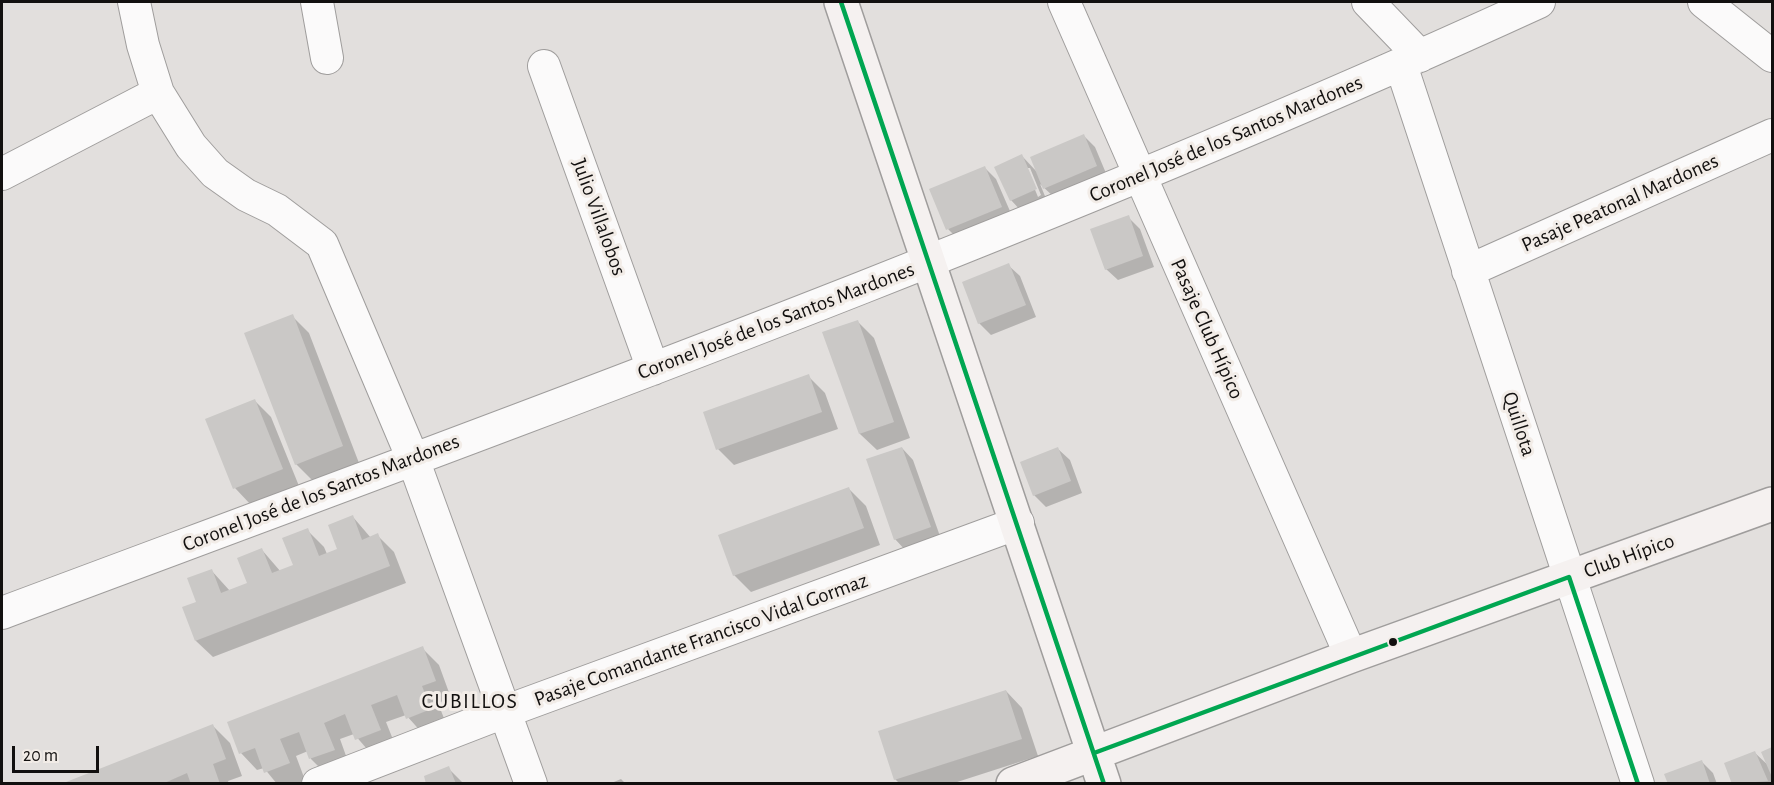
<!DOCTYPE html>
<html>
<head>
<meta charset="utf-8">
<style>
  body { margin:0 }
  #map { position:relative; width:1774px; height:785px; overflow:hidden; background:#e2dfdd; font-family:"Alegreya Sans",sans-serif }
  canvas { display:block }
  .frame { position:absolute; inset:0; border:3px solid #12100f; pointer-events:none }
  .scale { position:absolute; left:12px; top:746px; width:87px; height:27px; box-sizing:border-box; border:3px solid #12100f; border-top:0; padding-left:8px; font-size:18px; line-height:21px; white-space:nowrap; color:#12100f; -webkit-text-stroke:4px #f2ece7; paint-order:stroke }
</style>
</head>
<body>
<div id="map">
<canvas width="1774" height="785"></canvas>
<div class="frame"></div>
<div class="scale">20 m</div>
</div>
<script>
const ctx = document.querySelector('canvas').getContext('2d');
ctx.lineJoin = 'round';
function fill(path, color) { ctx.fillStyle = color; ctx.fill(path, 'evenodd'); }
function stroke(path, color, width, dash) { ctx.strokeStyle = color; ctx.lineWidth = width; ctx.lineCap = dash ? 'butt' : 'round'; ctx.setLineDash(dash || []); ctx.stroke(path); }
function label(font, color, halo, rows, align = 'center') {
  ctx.font = font + ' "Alegreya Sans",sans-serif'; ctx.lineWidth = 6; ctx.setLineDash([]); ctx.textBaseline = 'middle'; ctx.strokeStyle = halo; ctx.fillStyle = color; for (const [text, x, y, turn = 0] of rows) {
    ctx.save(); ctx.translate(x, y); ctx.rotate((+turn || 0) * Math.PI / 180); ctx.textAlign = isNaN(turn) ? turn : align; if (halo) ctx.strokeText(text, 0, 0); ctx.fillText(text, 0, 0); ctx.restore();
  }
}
const shadow = new Path2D(`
  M1084,136L1095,147L1108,178L1056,199L1040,184L1047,201L1022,212L1011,200L1022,156L1037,172ZM1026,168H1030L1041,195L1038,197Z
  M985,168L996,179L1013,218L959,240L948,229Z
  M1128,217L1140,229L1154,267L1118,280L1106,269Z
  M1008,265L1020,276L1036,317L991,335L979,323Z
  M292,316L309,333L359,463L313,481L296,464Z
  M857,321L874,338L910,438L877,450L860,434L824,333Z
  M808,376L825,393L838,429L734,465L718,449Z
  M254,400L271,417L299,486L251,505L235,488Z
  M902,448L913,460L941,539L906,551L895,539Z
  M1058,449L1070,460L1082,493L1046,507L1034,495Z
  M849,489L866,506L880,545L751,592L734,575Z
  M353,517L371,538L377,535L394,552L406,583L213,657L196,641L184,608L197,603L211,570L230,591L249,584L262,550L281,572L295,566L307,530L324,547L327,554L339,550Z
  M422,648L439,665L451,698L438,703L447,726L424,735L406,715L386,722L396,747L373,756L354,734L340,739L350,767L327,775L311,759L308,751L296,756L305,780L296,784H277L264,768L257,770L241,753Z
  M1006,691L1022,708L1038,756L951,784H900L895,779Z
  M213,726L230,743L242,776L228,781L229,784H64Z
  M1772,749V784H1734L1755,753L1769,766L1763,753Z
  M1702,762L1713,773L1717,784H1669Z
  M448,768L464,784H428Z
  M621,779L626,784H609Z`);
const building = new Path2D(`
  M1084,134L1097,166L1043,189L1030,157Z
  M1022,154L1037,189L1010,201L994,167Z
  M985,166L1002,207L946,230L929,189Z
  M1129,215L1143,256L1105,270L1090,229Z
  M1009,263L1026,305L978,324L962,282Z
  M293,314L343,446L295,465L244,333Z
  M858,320L894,422L859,434L822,332Z
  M809,374L822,412L716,450L703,412Z
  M255,399L283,469L233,489L205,419Z
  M902,447L931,527L894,540L866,459Z
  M1058,447L1071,481L1033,496L1020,462Z
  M849,487L864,528L733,576L718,535Z
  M353,515L362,540L378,533L390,566L195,641L182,607L196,602L187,578L212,569L221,593L247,583L237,558L262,548L272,573L293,565L282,538L308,528L319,556L337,549L328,525Z
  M423,646L436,681L422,686L431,709L406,719L397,695L371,705L381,730L355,740L345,714L324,723L335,750L309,759L299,732L280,739L290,763L264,773L255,748L239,754L227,722Z
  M1006,690L1022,739L894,780L878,731Z
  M213,724L226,759L213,764L220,784H191L187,773L162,784H61Z
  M1772,747V777L1761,752Z
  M1755,751L1768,781L1732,784L1724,763Z
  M1702,760L1710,784H1668L1664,774Z
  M449,766L456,784H426L424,776Z`);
const street = new Path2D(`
  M134,2L143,45L158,93L191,146L215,173L246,195L277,210L322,244L413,459L531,784
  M317,2L327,58
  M1064,2L1351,656
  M1368,2L1420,56
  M1704,2L1772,56
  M1401,65L1638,784
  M544,66L653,369
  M2,174L158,93
  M1468,271L1772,135
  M2,613C518,420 1037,232 1539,2
  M318,784L504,712L1018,523`);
const secondary = new Path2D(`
  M841,2L1104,784
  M1013,784L1351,656L1772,504`);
const bus1 = new Path2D(`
  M841,2L1104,784
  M1094,753L1569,577L1638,784`);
const markers = [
  [1393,642,5,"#12100f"]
];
const streetNames = [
  ["Coronel José de los Santos Mardones",1226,139,-23],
  ["Pasaje Peatonal Mardones",1620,203,-24],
  ["Julio Villalobos",599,217,70],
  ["Coronel José de los Santos Mardones",776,321,-21],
  ["Pasaje Club Hípico",1207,329,66],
  ["Quillota",1519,424,72],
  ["Coronel José de los Santos Mardones",321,493,-21],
  ["Club Hípico",1629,556,-20],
  ["Pasaje Comandante Francisco Vidal Gormaz",701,640,-20]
];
const neighbourhoodNames = [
  ["CUBILLOS",470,701]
];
fill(shadow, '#0003');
fill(building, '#cac8c6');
stroke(street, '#9f9d9c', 34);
stroke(secondary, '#9f9d9c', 36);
stroke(street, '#fbfafa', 32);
stroke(secondary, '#f5f1f0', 33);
stroke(bus1, '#00a651', 4.5);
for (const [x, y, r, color] of markers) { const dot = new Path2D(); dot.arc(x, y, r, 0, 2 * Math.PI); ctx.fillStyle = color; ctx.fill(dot); stroke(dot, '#f2ece7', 2); }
label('21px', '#12100f', '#f2ece7', streetNames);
ctx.letterSpacing = '1.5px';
label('22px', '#12100f', '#f2ece7', neighbourhoodNames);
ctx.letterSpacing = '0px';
</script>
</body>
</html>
